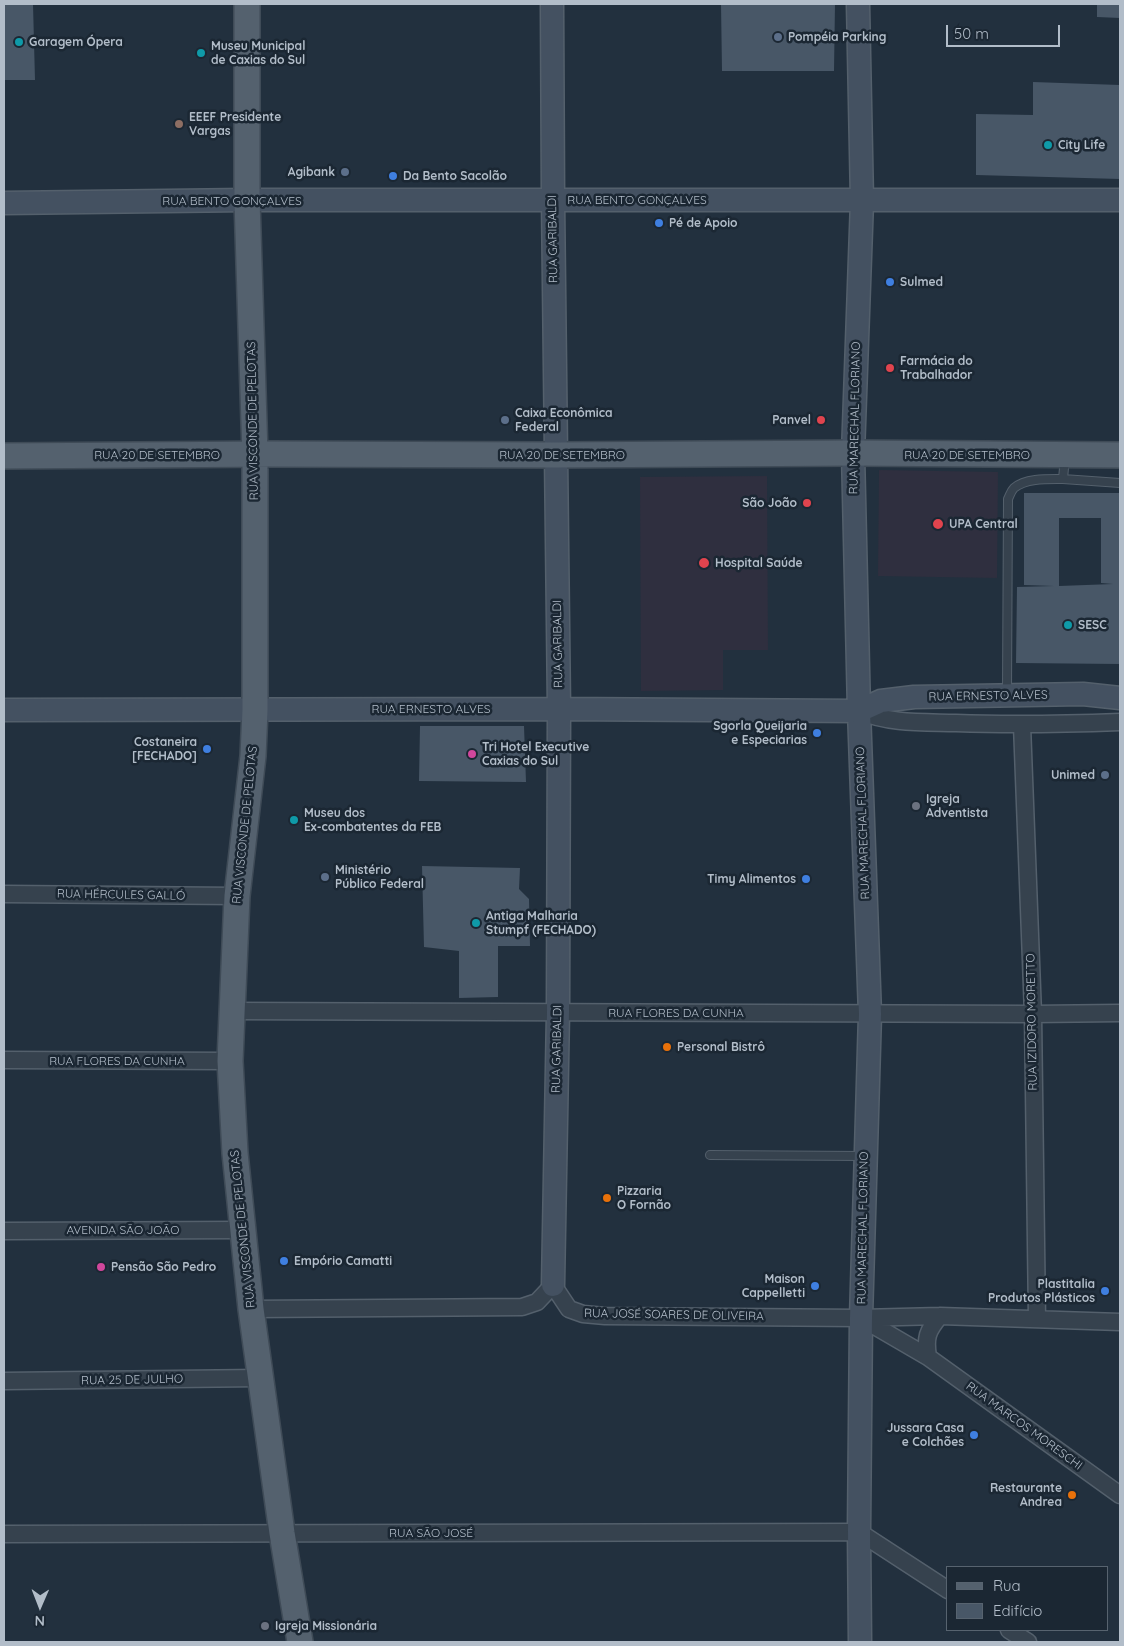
<!DOCTYPE html>
<html>
<head>
<meta charset="utf-8">
<style>
  body { margin:0 }
  #map { position:relative; width:1124px; height:1646px; overflow:hidden; background:#22303e; font-family:Quicksand,sans-serif }
  canvas { display:block }
  .frame { position:absolute; inset:0; border:5px solid #b2bdc9; pointer-events:none }
  .legend { position:absolute; left:946px; top:1566px; width:162px; height:65px; box-sizing:border-box; background:#1b2733; border:1px solid #57636f; margin:0; padding:6px 9px; list-style:none; font-size:15px; color:#b2bdc9 }
  .legend li { display:flex; align-items:center; gap:10px; height:25px }
  .legend b { width:25px; border:1px solid #57636f }
  .north { position:absolute; left:15px; top:1581px; width:50px; height:50px; -webkit-text-stroke:4px #1b2733; paint-order:stroke; rotate:181deg; font-size:14px; font-weight:700; line-height:20px; text-align:center; color:#b2bdc9 }
  .north::after { content:''; display:block; margin:auto; width:18px; height:22px; background:#b2bdc9; clip-path:polygon(50% 0,100% 100%,50% 72%,0 100%) }
  .scale { position:absolute; left:946px; top:25px; width:114px; height:22px; box-sizing:border-box; border:2px solid #b2bdc9; border-top:0; padding-left:6px; font-size:15px; line-height:18px; white-space:nowrap; color:#b2bdc9; -webkit-text-stroke:4px #1b2733; paint-order:stroke }
</style>
</head>
<body>
<div id="map">
<canvas width="1124" height="1646"></canvas>
<div class="frame"></div>
<ul class="legend">
<li><b style="height:6px;background:#54616e"></b>Rua</li>
<li><b style="height:14px;background:#485767"></b>Edifício</li>
</ul>
<div class="north">N</div>
<div class="scale">50 m</div>
</div>
<script>
const ctx = document.querySelector('canvas').getContext('2d');
ctx.lineJoin = 'round';
function fill(path, color) { ctx.fillStyle = color; ctx.fill(path, 'evenodd'); }
function stroke(path, color, width, dash) { ctx.strokeStyle = color; ctx.lineWidth = width; ctx.lineCap = dash ? 'butt' : 'round'; ctx.setLineDash(dash || []); ctx.stroke(path); }
function label(font, color, halo, rows, align = 'center') {
  ctx.font = font + ' Quicksand,sans-serif'; ctx.lineWidth = 5; ctx.setLineDash([]); ctx.textBaseline = 'middle'; ctx.strokeStyle = halo; ctx.fillStyle = color; for (const [text, x, y, turn = 0] of rows) {
    ctx.save(); ctx.translate(x, y); ctx.rotate((+turn || 0) * Math.PI / 180); ctx.textAlign = isNaN(turn) ? turn : align; if (halo) ctx.strokeText(text, 0, 0); ctx.fillText(text, 0, 0); ctx.restore();
  }
}
const medical = new Path2D(`
  M879,470L998,472L997,578L878,576Z
  M767,476L768,650H723V690L641,691L640,477Z`);
const building = new Path2D(`
  M4,4H33L35,80H4Z
  M721,4H835L834,71H722Z
  M1097,4H1120V18L1097,17Z
  M1033,82L1120,85V179L976,175V114L1033,115Z
  M1024,493H1120V664L1016,663L1017,587L1054,586L1024,585ZM1059,518H1101V583L1113,584L1059,586Z
  M420,726H524L526,782L419,781Z
  M422,866L520,868L519,889L529,899L530,946H498V997L459,998V951L424,947Z`);
const lane = new Path2D(`
  M1063,479L1120,483
  M1007,692L1008,499C1010,495 1011,491 1014,488C1026,478 1048,479 1063,479L1065,457
  M710,1155L863,1156`);
const street = new Path2D(`
  M859,711C890,724 923,722 956,723C1011,725 1065,724 1120,722
  M1022,725L1033,1014L1037,1319
  M4,894L237,896
  M231,1011L1033,1014L1120,1013
  M4,1060L230,1061
  M4,1231L242,1230
  M251,1309L522,1307L537,1302L553,1285L569,1309L583,1314L605,1316L861,1318L940,1316L1120,1322
  M861,1318L928,1357L1120,1495
  M928,1357C925,1338 927,1331 940,1316
  M4,1381L260,1378
  M4,1534L859,1532L948,1590
  M1009,1630L1028,1642`);
const secondary = new Path2D(`
  M552,4L553,200L559,709L558,1012L553,1285
  M858,4L862,201L853,453L859,711L870,1014L861,1318L859,1532L860,1642
  M4,203L247,200H1120
  M4,710L559,709L859,711L881,701L914,697L1083,694L1120,698`);
const primary = new Path2D(`
  M247,4V200L255,455V710L253,756L237,896L230,1061L235,1153L251,1309L282,1533L300,1642
  M4,456L269,454L556,455L853,453L1120,455`);
const markers = [
  [778,37,5,"#5c6f8a"],
  [19,42,5,"#0f9aa8"],
  [201,53,5,"#0f9aa8"],
  [179,124,5,"#8d6e63"],
  [1048,145,5,"#0f9aa8"],
  [345,172,5,"#5c6f8a"],
  [393,176,5,"#3f7fe0"],
  [659,223,5,"#3f7fe0"],
  [890,282,5,"#3f7fe0"],
  [890,368,5,"#e0444e"],
  [505,420,5,"#5c6f8a"],
  [821,420,5,"#e0444e"],
  [807,503,5,"#e0444e"],
  [938,524,6,"#e0444e"],
  [704,563,6,"#e0444e"],
  [1068,625,5,"#0f9aa8"],
  [817,733,5,"#3f7fe0"],
  [207,749,5,"#3f7fe0"],
  [472,754,5,"#d1479c"],
  [1105,775,5,"#5c6f8a"],
  [916,806,5,"#6b7280"],
  [294,820,5,"#0f9aa8"],
  [325,877,5,"#5c6f8a"],
  [806,879,5,"#3f7fe0"],
  [476,923,5,"#0f9aa8"],
  [667,1047,5,"#e8710a"],
  [607,1198,5,"#e8710a"],
  [284,1261,5,"#3f7fe0"],
  [101,1267,5,"#d1479c"],
  [815,1286,5,"#3f7fe0"],
  [1105,1291,5,"#3f7fe0"],
  [974,1435,5,"#3f7fe0"],
  [1072,1495,5,"#e8710a"],
  [265,1626,5,"#6b7280"]
];
const poiNames = [
  ["Pompéia Parking",788,37],
  ["Garagem Ópera",29,42],
  ["Museu Municipal",211,46],
  ["de Caxias do Sul",211,60],
  ["EEEF Presidente",189,117],
  ["Vargas",189,131],
  ["City Life",1058,145],
  ["Agibank",335,172,"right"],
  ["Da Bento Sacolão",403,176],
  ["Pé de Apoio",669,223],
  ["Sulmed",900,282],
  ["Farmácia do",900,361],
  ["Trabalhador",900,375],
  ["Caixa Econômica",515,413],
  ["Federal",515,427],
  ["Panvel",811,420,"right"],
  ["São João",797,503,"right"],
  ["UPA Central",949,524],
  ["Hospital Saúde",715,563],
  ["SESC",1078,625],
  ["Sgorla Queijaria",807,726,"right"],
  ["e Especiarias",807,740,"right"],
  ["Costaneira",197,742,"right"],
  ["[FECHADO]",197,756,"right"],
  ["Tri Hotel Executive",482,747],
  ["Caxias do Sul",482,761],
  ["Unimed",1095,775,"right"],
  ["Igreja",926,799],
  ["Adventista",926,813],
  ["Museu dos",304,813],
  ["Ex-combatentes da FEB",304,827],
  ["Ministério",335,870],
  ["Público Federal",335,884],
  ["Timy Alimentos",796,879,"right"],
  ["Antiga Malharia",486,916],
  ["Stumpf (FECHADO)",486,930],
  ["Personal Bistrô",677,1047],
  ["Pizzaria",617,1191],
  ["O Fornão",617,1205],
  ["Empório Camatti",294,1261],
  ["Pensão São Pedro",111,1267],
  ["Maison",805,1279,"right"],
  ["Cappelletti",805,1293,"right"],
  ["Plastitalia",1095,1284,"right"],
  ["Produtos Plásticos",1095,1298,"right"],
  ["Jussara Casa",964,1428,"right"],
  ["e Colchões",964,1442,"right"],
  ["Restaurante",1062,1488,"right"],
  ["Andrea",1062,1502,"right"],
  ["Igreja Missionária",275,1626]
];
const streetNames = [
  ["RUA BENTO GONÇALVES",637,200],
  ["RUA BENTO GONÇALVES",232,201],
  ["RUA GARIBALDI",553,239,-91],
  ["RUA MARECHAL FLORIANO",855,418,-89],
  ["RUA VISCONDE DE PELOTAS",253,421,-91],
  ["RUA 20 DE SETEMBRO",157,455],
  ["RUA 20 DE SETEMBRO",562,455],
  ["RUA 20 DE SETEMBRO",967,455],
  ["RUA GARIBALDI",558,644,-91],
  ["RUA ERNESTO ALVES",988,696,-1],
  ["RUA ERNESTO ALVES",431,709],
  ["RUA MARECHAL FLORIANO",863,823,-92],
  ["RUA VISCONDE DE PELOTAS",245,825,-84],
  ["RUA HÉRCULES GALLÓ",121,895,1],
  ["RUA FLORES DA CUNHA",676,1013],
  ["RUA IZIDORO MORETTO",1032,1022,-91],
  ["RUA GARIBALDI",557,1049,-89],
  ["RUA FLORES DA CUNHA",117,1061],
  ["RUA MARECHAL FLORIANO",863,1228,-89],
  ["RUA VISCONDE DE PELOTAS",243,1229,-96],
  ["AVENIDA SÃO JOÃO",123,1230],
  ["RUA JOSÉ SOARES DE OLIVEIRA",674,1315,1],
  ["RUA 25 DE JULHO",132,1380,-1],
  ["RUA MARCOS MORESCHI",1024,1426,36],
  ["RUA SÃO JOSÉ",431,1533]
];
fill(medical, '#2f2f3f');
fill(building, '#485767');
stroke(lane, '#54606c', 10);
stroke(street, '#54606c', 19);
stroke(secondary, '#54606c', 25);
stroke(primary, '#3f4b57', 28);
stroke(lane, '#36424e', 8);
stroke(street, '#36424e', 16);
stroke(secondary, '#445161', 22);
stroke(primary, '#54616e', 25);
for (const [x, y, r, color] of markers) { const dot = new Path2D(); dot.arc(x, y, r, 0, 2 * Math.PI); ctx.fillStyle = color; ctx.fill(dot); stroke(dot, '#1b2733', 2); }
label('bold 12px', '#b2bdc9', '#1b2733', poiNames, 'left');
label('12px', '#b2bdc9', '#1b2733', streetNames);
</script>
</body>
</html>
